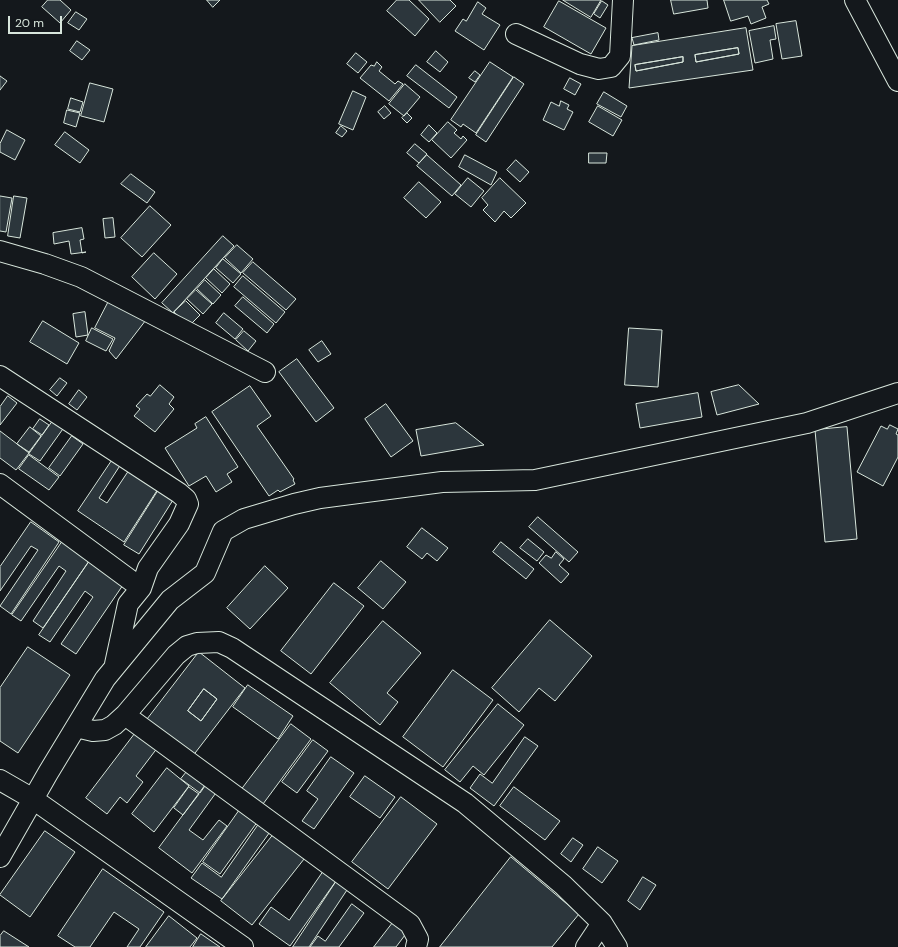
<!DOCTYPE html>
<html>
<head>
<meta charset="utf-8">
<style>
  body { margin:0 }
  #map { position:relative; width:898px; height:947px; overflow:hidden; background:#14181c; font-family:"DM Sans",sans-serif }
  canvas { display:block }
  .scale { position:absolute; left:8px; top:16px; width:54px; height:18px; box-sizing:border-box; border:2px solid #d8e6dc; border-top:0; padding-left:5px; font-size:12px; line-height:14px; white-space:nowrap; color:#d8e6dc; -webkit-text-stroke:3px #14181c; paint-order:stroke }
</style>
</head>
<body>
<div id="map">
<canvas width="898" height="947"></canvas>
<div class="scale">20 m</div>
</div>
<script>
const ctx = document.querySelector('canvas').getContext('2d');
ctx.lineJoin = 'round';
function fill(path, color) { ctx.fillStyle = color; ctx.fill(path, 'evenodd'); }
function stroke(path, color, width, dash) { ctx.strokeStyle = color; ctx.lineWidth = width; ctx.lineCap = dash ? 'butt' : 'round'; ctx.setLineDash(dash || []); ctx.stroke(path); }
const building = new Path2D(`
  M48,0H60L71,10L60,23L42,7Z
  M207,0H220L213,7Z
  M397,0H409L429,19L415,36L387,11Z
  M419,0H450L456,6L440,22Z
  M563,0H601L591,17Z
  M671,0H707L708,8L674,14Z
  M724,0H767L769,4L762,7L766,18L751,24L748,16L731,21Z
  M559,1L606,28L591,54L544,27Z
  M602,1L608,5L600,18L594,14Z
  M478,2L486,8L482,14L500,25L484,50L455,31L463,19L466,21Z
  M76,12L87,19L79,30L68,23Z
  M796,21L802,56L782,59L776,24Z
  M774,26L776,39L770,40L773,59L755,63L749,31Z
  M746,28L753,70L629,88L632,46ZM738,48L739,54L696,62L695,55ZM683,57V62L636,71L635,65Z
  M658,33L659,40L634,45L632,38Z
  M77,41L90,50L82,60L70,51Z
  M738,48L739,54L696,62L695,55Z
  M436,51L448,62L440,72L427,62Z
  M356,53L367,62L358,73L347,64Z
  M683,57V62L636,71L635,65Z
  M377,62L382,67L379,71L395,84L398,81L403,84L389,101L360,78L371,65L374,66Z
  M490,62L513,77L476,133L463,124L461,127L451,120Z
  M416,65L457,97L449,108L407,76Z
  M475,71L480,75L475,82L469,78Z
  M0,76L7,81L0,90Z
  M514,77L524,84L486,142L476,135Z
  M570,78L581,84L575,95L564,89Z
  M90,83L113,89L104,122L81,116Z
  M405,84L420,97L404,116L389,104Z
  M353,91L366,97L353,130L339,124Z
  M604,92L627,106L621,117L597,104Z
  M71,98L83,102L80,112L68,109Z
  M561,101L569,105L567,109L573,112L564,130L543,120L551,102L559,106Z
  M385,106L391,113L384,119L378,112Z
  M598,106L622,120L613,136L589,122Z
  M67,110L80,113L76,127L64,123Z
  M407,113L412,118L407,123L402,118Z
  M448,122L457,130L454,133L461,139L463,136L467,140L451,158L432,140Z
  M429,125L437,133L429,142L421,135Z
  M341,126L347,131L342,137L336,133Z
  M7,130L25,140L15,160L0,152V144Z
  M65,132L89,150L80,163L55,145Z
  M415,144L427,154L419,163L407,153Z
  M589,153H607L606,163H589Z
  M427,155L461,185L452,196L417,166Z
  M465,155L497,172L491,185L459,167Z
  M516,160L529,172L520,182L507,170Z
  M131,174L155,192L147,203L121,184Z
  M468,178L484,191L471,207L455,194Z
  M500,178L526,203L511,218L504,211L495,222L483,210L488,205L482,198Z
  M419,182L441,202L426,218L404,198Z
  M0,196L12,198L6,232L0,231Z
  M14,196L27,198L20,238L8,236Z
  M150,206L171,225L142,257L121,238Z
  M113,218L115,237L105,238L103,219Z
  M82,228L84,239L80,240L82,253L86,252L71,254L69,241L54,244L53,233Z
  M223,236L234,246L173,313L162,303Z
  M237,245L253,259L241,273L225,258Z
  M154,253L177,274L155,299L132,277Z
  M223,259L241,274L233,283L216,268Z
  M253,262L296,299L286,310L243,273Z
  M214,269L230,284L222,293L206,278Z
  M243,276L285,312L276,323L234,287Z
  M205,280L221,295L213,304L197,289Z
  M196,290L212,304L203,314L187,299Z
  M111,297L149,316L116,359L109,351L115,338L95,328Z
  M243,297L274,324L267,333L235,306Z
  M186,301L200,315L189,326L174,312Z
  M85,312L88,335L76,337L73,314Z
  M224,313L243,329L235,339L216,323Z
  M43,321L79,343L67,364L30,342Z
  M92,328L113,339L106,351L86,341Z
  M629,328L662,330L658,387L625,385Z
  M244,331L256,341L248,351L236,340Z
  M322,341L331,354L318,362L309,350Z
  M297,359L334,408L316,422L279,372Z
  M60,378L67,383L57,396L50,390Z
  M160,385L174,397L169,404L174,409L155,432L134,416L140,409L136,406L147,394L150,396Z
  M739,385L759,404L717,415L711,392Z
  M250,386L271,416L257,426L294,479L293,480L295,484L280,492L278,490L269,496L212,412Z
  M79,390L87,397L77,410L69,404Z
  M698,393L702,417L640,428L636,404Z
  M8,396L17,403L0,425V407Z
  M386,404L413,441L391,457L365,419Z
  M206,417L238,467L227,474L232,482L216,492L206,476L189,486L165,448L197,428L195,424Z
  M55,418L65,426L40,461L29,454Z
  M40,419L49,425L42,435L33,429Z
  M456,423L484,445L421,456L416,430Z
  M890,425L898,429L896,434L898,435V457L883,486L857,472L881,426L887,429Z
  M30,427L41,436L29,452L17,444Z
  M847,427L857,539L825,542L815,430Z
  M0,431L29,453L16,470L0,458Z
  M72,436L83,444L60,476L49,468Z
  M29,455L59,477L49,490L19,469Z
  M113,459L121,464L99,498L107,503L129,470L158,489L124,542L78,511Z
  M158,491L173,500L139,554L124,545Z
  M538,517L578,552L569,562L529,527Z
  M31,522L59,542L11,614L0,606L38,550L31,546L0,591V567Z
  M422,528L448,548L437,561L427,553L422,559L407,547Z
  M528,539L544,552L537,561L520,548Z
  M62,542L89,561L43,628L33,621L66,571L59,566L21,621L12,615Z
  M501,542L534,569L526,579L493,552Z
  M556,552L564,559L559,565L569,574L561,583L539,563L546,555L551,558Z
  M381,561L406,582L383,609L358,588Z
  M89,562L123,585L76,654L61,644L93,597L85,591L50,642L39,635Z
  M265,566L288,588L250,629L227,608Z
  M334,583L364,606L311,674L281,651Z
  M550,620L592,656L555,701L539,688L519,712L492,688Z
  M383,621L421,653L387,693L398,702L380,725L330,683Z
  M28,647L70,675L18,753L0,741V688Z
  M199,652L245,688L192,757L146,721ZM204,689L217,699L201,721L188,711Z
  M453,670L493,700L443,767L403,737Z
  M248,685L293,716L278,739L233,707Z
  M204,689L217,699L201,721L188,711Z
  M498,704L524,725L484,775L473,766L460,782L445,770Z
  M291,724L311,739L263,804L242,789Z
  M137,731L158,747L136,776L143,782L127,803L120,797L107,814L86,798Z
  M525,737L538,746L494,806L470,788L480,774L492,783Z
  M313,740L328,751L297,793L282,782Z
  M331,757L354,773L314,829L302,821L318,799L307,791Z
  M167,768L189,786L154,832L132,814Z
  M189,769L207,783L200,793L181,779Z
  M365,776L395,797L380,818L350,797Z
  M207,783L218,790L189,830L203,840L219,820L227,826L192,873L159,848Z
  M189,787L199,794L183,815L174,808Z
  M514,787L560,821L545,840L500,806Z
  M401,797L437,824L388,889L352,862Z
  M241,808L258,821L220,874L203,862Z
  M261,821L272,829L222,899L191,878L202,863L221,877Z
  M277,830L308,854L252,925L221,901Z
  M45,831L75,852L30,917L0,895Z
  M573,838L583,845L571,862L561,854Z
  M598,847L618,861L602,883L583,869Z
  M511,857L579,914L552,947H440Z
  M103,869L164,912L140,947H127L139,929L114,912L90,947H75L58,936Z
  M323,872L336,881L290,946L259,924L271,907L289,920Z
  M643,877L656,885L640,910L628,901Z
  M336,882L347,890L309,947H293Z
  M352,904L364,913L339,947H310L318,936L325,941Z
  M169,916L197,938L190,947H146Z
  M395,920L408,931L396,947H374Z
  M4,931L29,947H0V936Z
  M201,934L220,947H193Z`);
const minor = new Path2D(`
  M855,0L898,81
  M516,34L580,64L599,69L611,67L620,56L623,0
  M0,251L45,264L81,277L265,372
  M0,376L179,493L186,499L188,504L179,524L148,568L141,588L128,604L115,664
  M0,484L141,588
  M125,715L410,924L418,939L416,947
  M76,727L93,731L105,730L114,725L125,715L176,655L187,646L197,643L219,642L232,648L465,803L563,885L602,923L617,947
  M0,780L33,799L243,947
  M0,857L48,773L105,679L170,600L205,573L223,531L244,519L294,504L320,498L442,482L535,480L807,423L898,393
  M586,947L602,923`);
fill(building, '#2c363c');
stroke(building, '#d8e6dc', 1);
stroke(minor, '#d8e6dc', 22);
stroke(minor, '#14181c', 20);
</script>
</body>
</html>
